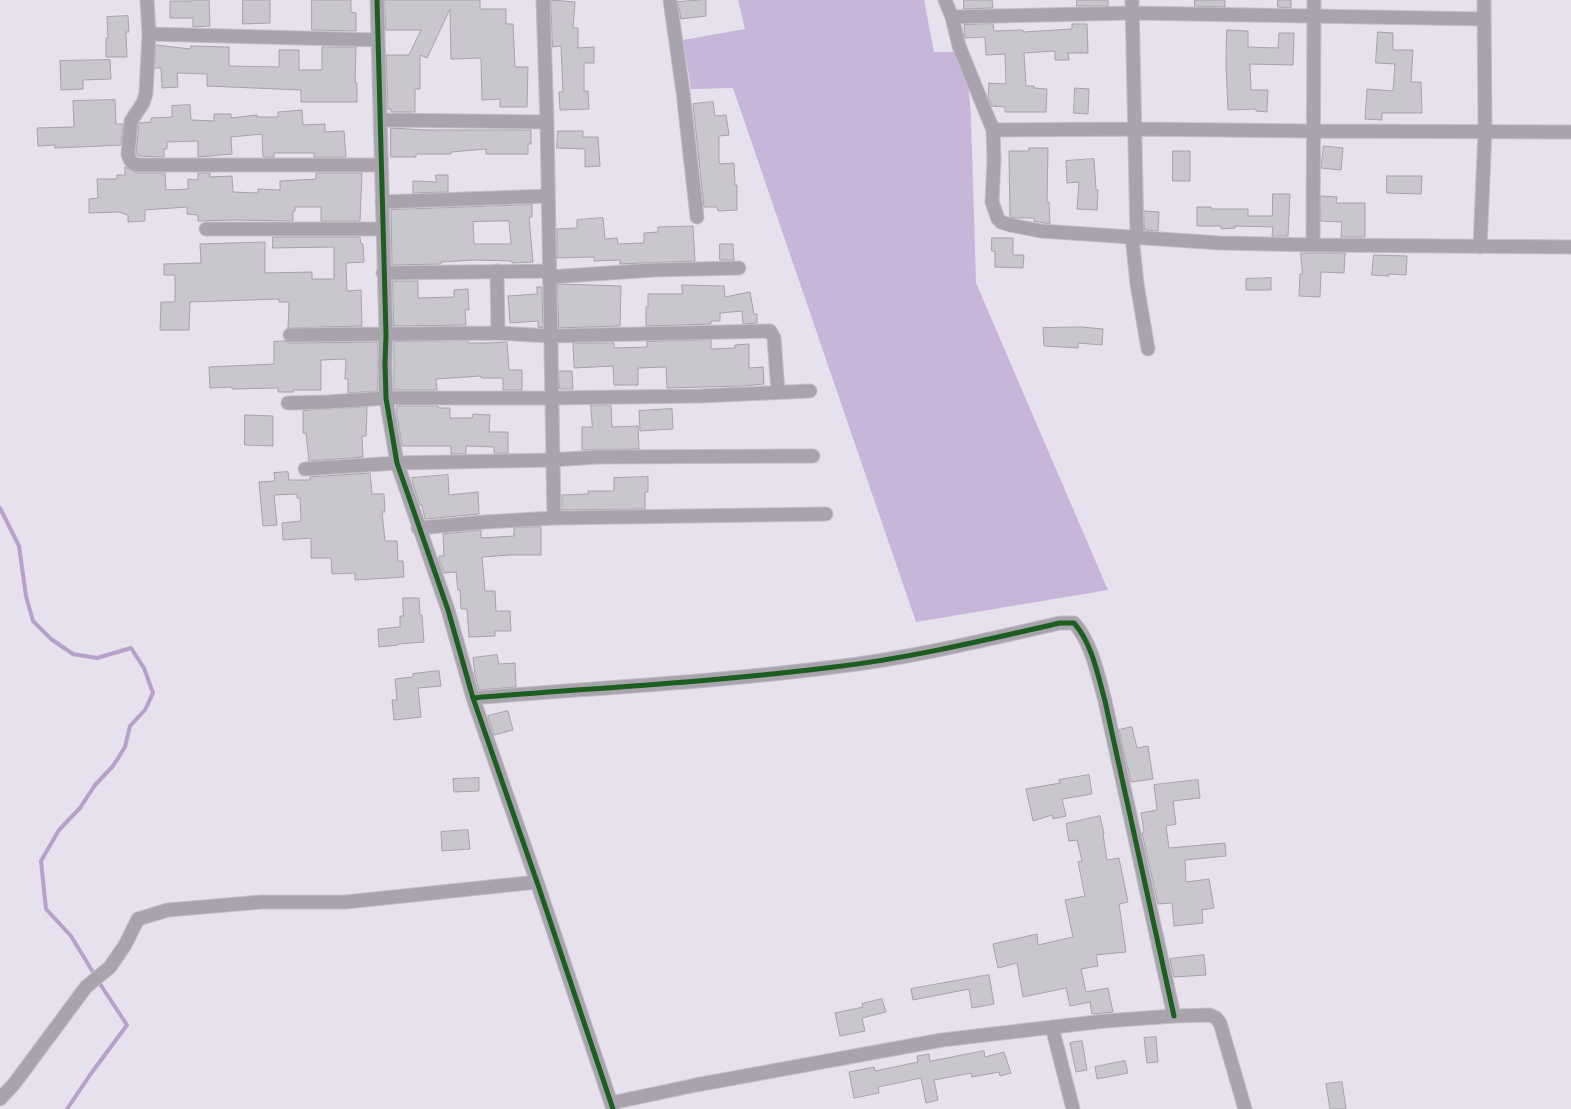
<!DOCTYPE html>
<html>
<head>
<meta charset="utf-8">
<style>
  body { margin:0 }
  canvas { display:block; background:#e6e1ec }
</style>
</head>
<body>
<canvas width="1571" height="1109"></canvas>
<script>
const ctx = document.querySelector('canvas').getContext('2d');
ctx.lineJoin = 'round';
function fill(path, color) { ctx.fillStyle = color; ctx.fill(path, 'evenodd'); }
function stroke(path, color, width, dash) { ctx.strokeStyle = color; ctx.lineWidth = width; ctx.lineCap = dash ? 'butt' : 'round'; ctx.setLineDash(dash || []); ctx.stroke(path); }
const forest = new Path2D(`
  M738,0H924L934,52H966L971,118L976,283L1108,590L916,622L733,88L691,89L683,40L745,29Z`);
const stream = new Path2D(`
  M0,508L19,546L26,596L33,621L51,639L73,654L97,658L131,648L144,668L153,693L145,710L130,726L125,747L113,766L95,785L80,808L59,830L41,861L46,909L71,936L102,987L127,1025L90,1075L67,1109`);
const building = new Path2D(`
  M192,0H209L210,26L193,27V18H170V1H192Z
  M243,0H270V23L243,24Z
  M312,0H351V12L356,13V31L312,30Z
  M385,0H480V9H506V24H513L515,67H528L527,107H500V99L482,100L481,58L451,59L450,9L427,58L420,55V89H415V112H391V109H388L386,55H409L421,30H386Z
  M551,0L575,2L573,28H578V48L594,47V63H584V91H588L589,109L560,110L559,92H563L561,46L553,47Z
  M706,0V16L681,19L678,2Z
  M964,0H992L993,8L964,9Z
  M1077,0H1108V6H1077Z
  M1195,0H1225V7L1195,6Z
  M1278,0H1291V8L1278,7Z
  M128,16L129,32H126L127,57H106V38H108L107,17Z
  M993,24L994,31L1023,30V32L1072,29V24H1087L1088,53H1068L1069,60H1055V51L1024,53L1026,86H1034V88L1047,89L1046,112H1005V107L992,106L988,96L989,83L1006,84L1005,54L986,55L985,37L965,38L964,25Z
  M1227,30L1248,31V47L1278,48L1279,33H1294L1293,65L1250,64L1251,90H1268L1267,112L1256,111V109L1228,110L1226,65Z
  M1378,32L1393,33V50H1413L1411,82H1421L1422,113H1382V120L1365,119L1367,89L1393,91L1395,64L1376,63Z
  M156,45L190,49L191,46L229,47V66L279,67V50H299V70H322V47H356L355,83H357V102H301V90L207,86V74L177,73L178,87L162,88L161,68H155Z
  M110,60L111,79L83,80V89L61,90L60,61Z
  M1075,88L1089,89L1088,114L1074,113Z
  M115,100L116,124H123L121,145L55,148V145L38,146L37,128L74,127L73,101Z
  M713,102L715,116L726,115L729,135L719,136V161L720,164L734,163L735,185H737V210L718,211L717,207H704L693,104Z
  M190,105L191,120L214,121V114H231V118L257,115V117H278V112L302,110L303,125L325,124V132L344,131L346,157H314V153H274V157H263L262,134L231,137L232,154L198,157V141L167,142V149H164V157L138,156L136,153L139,123L151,122V118L172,117V106Z
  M391,128L426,130H531V144H528V154H486V149L451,152V154H416V157H391Z
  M558,131H583V137H598L600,166L585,167V149L557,148Z
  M1324,146L1343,148L1341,170L1321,168Z
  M1029,148H1048L1047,202H1049L1050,224L1034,221V218H1017L1010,217L1009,151H1029Z
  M1173,151H1190V181H1173Z
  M1094,159L1096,190H1098L1097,210L1077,209L1079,182L1067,183L1066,161Z
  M125,167L137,173H165L166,190L188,189V179L198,180V173H210V177L232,176L233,192L258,193V189L280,190V181L316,179V173H362L360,221H321V207H295V211H293V221L235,220L198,221V215L187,214V207L145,210V221L128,222V215L119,212L89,213V199L98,198L97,179H117V175H125Z
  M436,175H448V192L413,193V181L436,182Z
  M1387,176H1422L1421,194L1387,193Z
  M1273,194H1290L1288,236H1272L1273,227L1235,226V228L1221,229V226H1197V207H1211V209H1248V216H1272Z
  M1321,196L1337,197L1336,203H1365V237H1341L1342,222L1321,221Z
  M532,205V217H529L533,262L512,263V261L474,260L441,262V264L392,265L391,210ZM509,221L511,244H474L473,222Z
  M1144,211L1159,212L1158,231L1145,230Z
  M603,218L605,239L617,238L618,244L644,243V233L658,232V227L693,226L695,261L620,264V260L594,261V257L557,258V229L577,228V220Z
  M273,237H360L361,244H363L364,262L346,263L347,291L361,290L362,326L288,328L289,302H279V299L190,302L189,330H160L161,302H175V275H164V264L201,263L200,244L265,242V273L312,272V279H334V247L273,248Z
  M992,238H1013V255H1024L1023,268L995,267V251H992Z
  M720,244H733L734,260H720Z
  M1301,253H1345L1344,273L1321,272L1320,297L1299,296L1300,274H1302Z
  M1374,255L1407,256L1406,275L1389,274V276L1372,275Z
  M1271,278V290H1246V279Z
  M393,281H418V298L454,297V290L468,289L469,310H465L466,325L394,326Z
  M558,284L621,286L620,326L559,328Z
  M682,285L724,286L725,297L750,292L754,314H757V323L743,324L742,311L720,313V321H711V324L646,326V307H648V294H682Z
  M537,287H542L543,328L538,327V321L510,323L508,296L537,294Z
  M1082,327L1103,329L1102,345L1078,343V348L1044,346L1043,328Z
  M711,340V349L735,348V345L749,344V368L763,367L764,384L742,386L667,388L666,367L638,368V385H614L613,366L574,368L573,343H614V348L647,347V342Z
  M285,341L290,343L378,342V391L348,393V379H345L346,359L321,360V390H293V392H278V388L232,389V387L210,388L209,367L274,364V342Z
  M468,341V343H487L507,342L509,370H522V390H503V378H481V376L436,379L437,390H394V342Z
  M559,371H572L573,389H560Z
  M591,405H611L612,427L638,426L639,449L582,450V427H592Z
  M397,406H438L439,408H450V418H472L473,414L490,415L489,432H508V453H494V447L466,446V454H451V446H402L397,415Z
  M367,407L366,436H362L363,457L309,461L306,433H303V411Z
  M672,409L673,429L640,431L639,411Z
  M245,415L273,416V446L245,445Z
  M288,472L289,480H310V477L370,473L372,494H384L385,512H382L385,541H397L398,561H403L404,577L355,580V573L332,574L331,558H311V538L283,540L282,523L301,521L300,498H297V494L274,495L277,525L263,526L259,482L275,481L274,473Z
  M448,475L449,495L478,492L479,514L425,519L422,505H420L413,484L412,478Z
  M648,477V492H645V509L562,510V495L588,494V491H614V478Z
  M541,527V555H510L482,557L485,591H495L496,611H510L511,631H495V636L469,637L467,609H461L460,590H458L456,572L444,573L439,560V556H444L443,534L481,530V538L514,536V528Z
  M403,598H419L420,615H422L424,642L398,644V645L379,647L378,629L400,627V616H403Z
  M497,655L499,664L515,663L516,687L479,690L475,675L473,658Z
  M439,671L441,686L418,688L421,717L394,720L392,700H397L395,679L413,677V674Z
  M508,711L513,730L494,735L488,716Z
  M1132,727L1137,748L1148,746L1153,779L1131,782L1119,730Z
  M1089,775L1092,794L1062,799L1066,816L1053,819L1052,815L1033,821L1026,789L1060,783L1059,780Z
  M479,778V791L454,792L453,779Z
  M1198,780L1200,798L1173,801L1176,824L1166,826L1169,848L1225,843L1226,856L1185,860L1186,882L1209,879L1214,908L1202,910L1203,923L1174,926L1172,903L1158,904L1142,833L1144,832L1141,813L1157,810L1154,785Z
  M1100,816L1104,834H1103L1107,860L1119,858L1128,902L1119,904L1126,952L1096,955L1098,966L1081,969L1086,992L1108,988L1113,1012L1092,1014L1090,1002L1070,1006L1066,988L1023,997L1017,963L998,968L993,944L1037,934L1038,945L1073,937L1065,900L1085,896L1078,862L1082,861L1077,840L1069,841L1066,824Z
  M468,830L470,849L442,851L441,832Z
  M1204,955L1206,975L1174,977L1170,959Z
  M989,975L994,1004L972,1008L969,989L913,1000L911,989Z
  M882,999L886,1012L862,1018L865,1031L840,1036L835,1013L863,1007L862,1004Z
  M1156,1037L1158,1062L1147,1063L1144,1038Z
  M1082,1041L1087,1070L1076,1072L1070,1043Z
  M984,1051L985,1057L1004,1052L1011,1073L1000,1076L999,1072L972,1077L971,1073L934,1080L938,1100L926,1103L921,1078L878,1087L879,1093L854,1098L849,1072L874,1067L875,1071L918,1062L917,1056L929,1054L930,1061Z
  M1125,1061L1128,1073L1097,1079L1095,1067Z
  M1342,1082L1346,1109H1330L1326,1084Z`);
const street = new Path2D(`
  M147,0L149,34L146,93L143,103L131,121L128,154C130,162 133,165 141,165H381
  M377,0L386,335L385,363L386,398L397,463L448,610L473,698L537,882L613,1109
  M543,0L547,122L554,518
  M670,0L683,92L697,217
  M945,0L952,17L959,46L993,130L1134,129L1312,131L1571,132
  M1132,0L1137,237
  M952,17L1132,13L1484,19
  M149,34L378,40
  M381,120L547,122
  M993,130L994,160L992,202L998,219L1001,222L1010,225L1041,231L1220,243L1313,245L1571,247
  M382,202L548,196
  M206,229H382
  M1132,237L1137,284L1148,349
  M1313,245L1314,0
  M1480,247L1485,131L1484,0
  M497,271L498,333
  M383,273L549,271
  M549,277L654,270L739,268
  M290,335L498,333L550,336L770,331L774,338L778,392
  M288,403L328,402L386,398H551L700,396L810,391
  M305,469L397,463L552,460L597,457L813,456
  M418,528L485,522L554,518L826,514
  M473,698C594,688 715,682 834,667C911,658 985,640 1060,623H1074C1092,643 1098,676 1105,701L1174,1016
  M1052,1027L1073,1109
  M0,1099L14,1084L86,987L110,967L125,945L138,919L168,910L261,902H346L537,882
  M611,1103L696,1085L942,1040L1105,1021L1174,1016L1210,1015L1216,1018L1220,1023L1245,1109`);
const cycleway = new Path2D(`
  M377,0L386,335L385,363L386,398L397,463L448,610L473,698L537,882L613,1109
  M473,698C594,688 715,682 834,667C911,658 985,640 1060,623H1074C1092,643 1098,676 1105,701L1174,1016`);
fill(forest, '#c7b6d9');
stroke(stream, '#b6a1cb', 4);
fill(building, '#cac6ce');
stroke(building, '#a5a2a9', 1);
stroke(street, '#c2bec6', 15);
stroke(street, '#a8a3ac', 13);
stroke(cycleway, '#1b5e20', 5);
</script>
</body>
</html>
